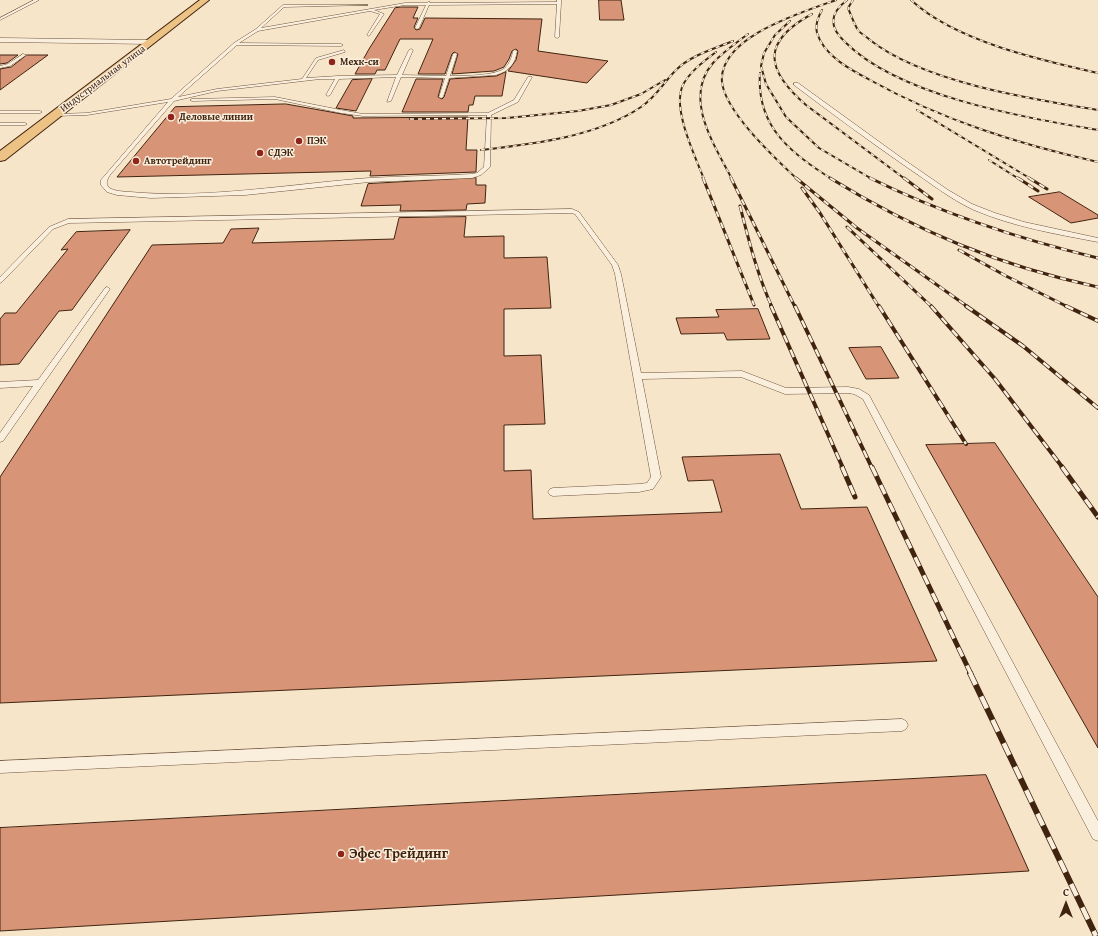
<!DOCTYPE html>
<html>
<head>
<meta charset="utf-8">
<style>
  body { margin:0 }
  #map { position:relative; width:1098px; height:936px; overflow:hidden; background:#f7e5ca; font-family:"Gentium Book Plus",serif }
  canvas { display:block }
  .north { position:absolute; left:1046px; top:884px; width:40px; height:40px; -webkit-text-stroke:3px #faeedd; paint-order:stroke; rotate:0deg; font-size:11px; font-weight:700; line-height:16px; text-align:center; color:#412410 }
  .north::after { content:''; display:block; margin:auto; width:14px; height:18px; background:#412410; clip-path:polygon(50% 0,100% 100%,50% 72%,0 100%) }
</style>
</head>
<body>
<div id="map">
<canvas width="1098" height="936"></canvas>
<div class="north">С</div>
</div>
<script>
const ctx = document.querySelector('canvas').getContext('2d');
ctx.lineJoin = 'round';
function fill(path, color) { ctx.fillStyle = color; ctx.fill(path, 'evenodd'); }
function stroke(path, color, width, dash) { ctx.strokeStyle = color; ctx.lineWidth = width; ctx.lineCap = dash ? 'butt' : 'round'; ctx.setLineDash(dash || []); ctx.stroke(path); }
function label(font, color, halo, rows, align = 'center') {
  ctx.font = font + ' "Gentium Book Plus",serif'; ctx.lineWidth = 3; ctx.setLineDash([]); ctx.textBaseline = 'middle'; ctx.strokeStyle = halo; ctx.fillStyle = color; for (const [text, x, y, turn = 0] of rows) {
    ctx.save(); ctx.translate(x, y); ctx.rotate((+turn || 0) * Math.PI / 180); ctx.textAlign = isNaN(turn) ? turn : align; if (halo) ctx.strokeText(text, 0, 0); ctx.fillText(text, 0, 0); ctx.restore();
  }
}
const building = new Path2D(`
  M599,0H621L624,20H600Z
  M402,7H418L413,18H418L414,27L416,30L420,29L425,18L542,19L538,51L608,61L587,83L508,71L516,60L518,51L516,49L512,51L509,59L504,67L494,71L452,74L458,54L454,52L452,54L445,74H418L433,39H400L385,70H377L375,74H355L369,49L395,8Z
  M0,55H18L7,63L0,64Z
  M27,55H48L0,90V69L11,67Z
  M506,72L502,96H475L473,105H469L468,112H402L416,79H443L438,97L442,99L444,97L450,79L496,76Z
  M372,79L356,111L336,108L352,80Z
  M286,104L353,116V118L468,117L466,150H477L476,172L370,176L371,171L117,177L175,107Z
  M476,178V185H486L485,203L467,204L466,210L400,211L401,205L361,206L368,184Z
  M1060,192L1098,215V218L1071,223L1029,197Z
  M466,217L464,237L504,236V258L547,257L551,308L504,309V356L541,355L545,424L504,425V471L531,470L533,519L722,512L713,480L688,481L682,457L780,454L801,509L867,507L937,661L0,703V477L152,245L223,243L231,229L259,228L252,243L394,239L399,218Z
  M130,230L72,310L59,311L19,364L0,365V319L5,313H16L68,249L61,250L76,232Z
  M758,309L770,339L727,340L724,333L681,334L676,318L719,317L716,310Z
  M881,347L899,378L866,379L849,348Z
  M995,443L1098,597V748L926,445Z
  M986,775L1029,871L0,931V828Z`);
const service = new Path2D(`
  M34,0H39L0,20V18Z
  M557,0H561V3L559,37L557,38L555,37L557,4L429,5L419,28L417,29L415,28L426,5H405L374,10L384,14L369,36L367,35L380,14L370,11L258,31L239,43L341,44L343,45L341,46L237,45L178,97L217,89L302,79L316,58L344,50L345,52L318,60L306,78L338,76L397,75L409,50L411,49L413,50L402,75L446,76L453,54L455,53L457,54L450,76C463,76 495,76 505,68C510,63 512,57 513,51L515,50L517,51C515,64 509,71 496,75L449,78L443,97L441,98L439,97L445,78L401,77L391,101L387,102L396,77L339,79L330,95L328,96L326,95L335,79H320L217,91L174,101L110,175C99,191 119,191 130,192C210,199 289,184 369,178C403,176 437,176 472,174L477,173L484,167L487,115L363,116L341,113L275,99L192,101L190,100L192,99L275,97L341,110L363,114L488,113L514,100L528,77H532L518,102L491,115L490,167L481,175L472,178L369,182L245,195L151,198L117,195L107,192L101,185V180L168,102L87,115L56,116L54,115L56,114L87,113L171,99L234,43L256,29L283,5H368L284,7L261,28L405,3H427L429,1L430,3L557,2Z
  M23,54L26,55L10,66L0,68V66L8,64Z
  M794,83H798L903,159L948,190L972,204L995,213L1024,222L1098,238V242C1056,234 1014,227 974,210C950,199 929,182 908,168C869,141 831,113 794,85Z
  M0,111H40L42,112L40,113H0Z
  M0,123H25L27,124L25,125H0Z
  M572,209L579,212L618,265L621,274L641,373L742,371L786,388L848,387L859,389L869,395L1098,821V841L1093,839L863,399L854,394L848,393L785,394L741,377L642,379L661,477L653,489L639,492L553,496L550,495L548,492L550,489L553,488L639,484L647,483L651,477L615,274L612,265L575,214L571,213L69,223L53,229L2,282L0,283V277L49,227L68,219Z
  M107,287L110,289L3,441L0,442V433L33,386L0,388V382L38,380L105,288Z
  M902,719L906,721L908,725L906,729L902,731L0,773V761Z`);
const minor = new Path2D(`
  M0,38L151,40L155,42L151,44L0,42Z`);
const primary = new Path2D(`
  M200,0H209L5,160L0,161V151Z`);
const railFar4 = new Path2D(`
  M847,0C829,14 829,27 845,42C900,97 1023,117 1098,130
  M853,0L848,8C851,15 854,24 858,30C861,34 867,37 870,40C923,82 1031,99 1098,110
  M911,0C955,41 1040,60 1098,73
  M822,10C818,17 815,25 817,33C824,56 851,70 870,80C942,120 1018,144 1098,162
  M812,14C762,41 764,69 806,105L905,179
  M790,21L775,35L764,53L761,66L766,84L786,117L819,148L872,179
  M760,73C756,126 791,154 832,179
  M917,110L1031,179
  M410,119L507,118L578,111L611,105L641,94L665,80
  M481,150C533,144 597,137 641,107C656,97 664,82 676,70C691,55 714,49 733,41
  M989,160L1019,179
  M704,179C695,156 673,111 682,87C688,73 704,61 716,52
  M732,179C715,146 682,98 713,63C723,52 736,43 748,34
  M797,179C776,159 725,112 722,82C718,37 803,12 836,0`);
const railFar3 = new Path2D(`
  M703,178L754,305
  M731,178L795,307
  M796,178L857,228L968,307
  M830,178C916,231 1000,266 1098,287
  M870,178C943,214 1019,239 1098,258
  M904,178L932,199
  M1018,178L1038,191
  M1029,178L1047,189
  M802,188L820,213L879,307
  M740,206C749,241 757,274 772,307
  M847,227L932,307
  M959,250L1006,276L1068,307`);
const railFar2 = new Path2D(`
  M771,306L843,468
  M795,306L872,468
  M879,306L966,444
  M931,306L995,379L1063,468
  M966,306L1023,346L1098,408
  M1066,306L1098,321`);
const railFar1 = new Path2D(`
  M842,467L855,497
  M872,467L971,674
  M1062,467L1098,517`);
const rail = new Path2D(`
  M970,673L1096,936`);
const markers = [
  [332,62,4,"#8f2418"],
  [171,117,4,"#8f2418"],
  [299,141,4,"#8f2418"],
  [260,153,4,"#8f2418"],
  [136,161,4,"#8f2418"],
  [341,854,4,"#8f2418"]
];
const farPoinames = [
  ["Мехк-си",340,62],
  ["Деловые линии",179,117],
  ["ПЭК",307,141],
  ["СДЭК",268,153],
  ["Автотрейдинг",144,161]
];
const farStreetnames = [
  ["Индустриальная улица",103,79,-37]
];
const nearPoinames = [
  ["Эфес Трейдинг",349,854]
];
fill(building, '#d79477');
stroke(building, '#412410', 1);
stroke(service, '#6e543e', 1);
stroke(minor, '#6e543e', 1);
stroke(primary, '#412410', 2);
fill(service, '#faeedd');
fill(minor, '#faeedd');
fill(primary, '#ecc285');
stroke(railFar4, '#412410', 2);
stroke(railFar3, '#412410', 3);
stroke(railFar2, '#412410', 4);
stroke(railFar1, '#412410', 5);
stroke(rail, '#412410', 6);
stroke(railFar4, '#faeedd', 1.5, [4]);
stroke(railFar3, '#faeedd', 2, [6]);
stroke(railFar2, '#faeedd', 2.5, [8]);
stroke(railFar1, '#faeedd', 3.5, [10]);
stroke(rail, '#faeedd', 4.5, [13]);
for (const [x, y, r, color] of markers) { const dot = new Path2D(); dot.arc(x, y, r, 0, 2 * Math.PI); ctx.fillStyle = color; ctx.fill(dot); stroke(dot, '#faeedd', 1.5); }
label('bold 10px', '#412410', '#faeedd', farPoinames, 'left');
label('10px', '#412410', '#faeedd', farStreetnames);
label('bold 14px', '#412410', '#faeedd', nearPoinames, 'left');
</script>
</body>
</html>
